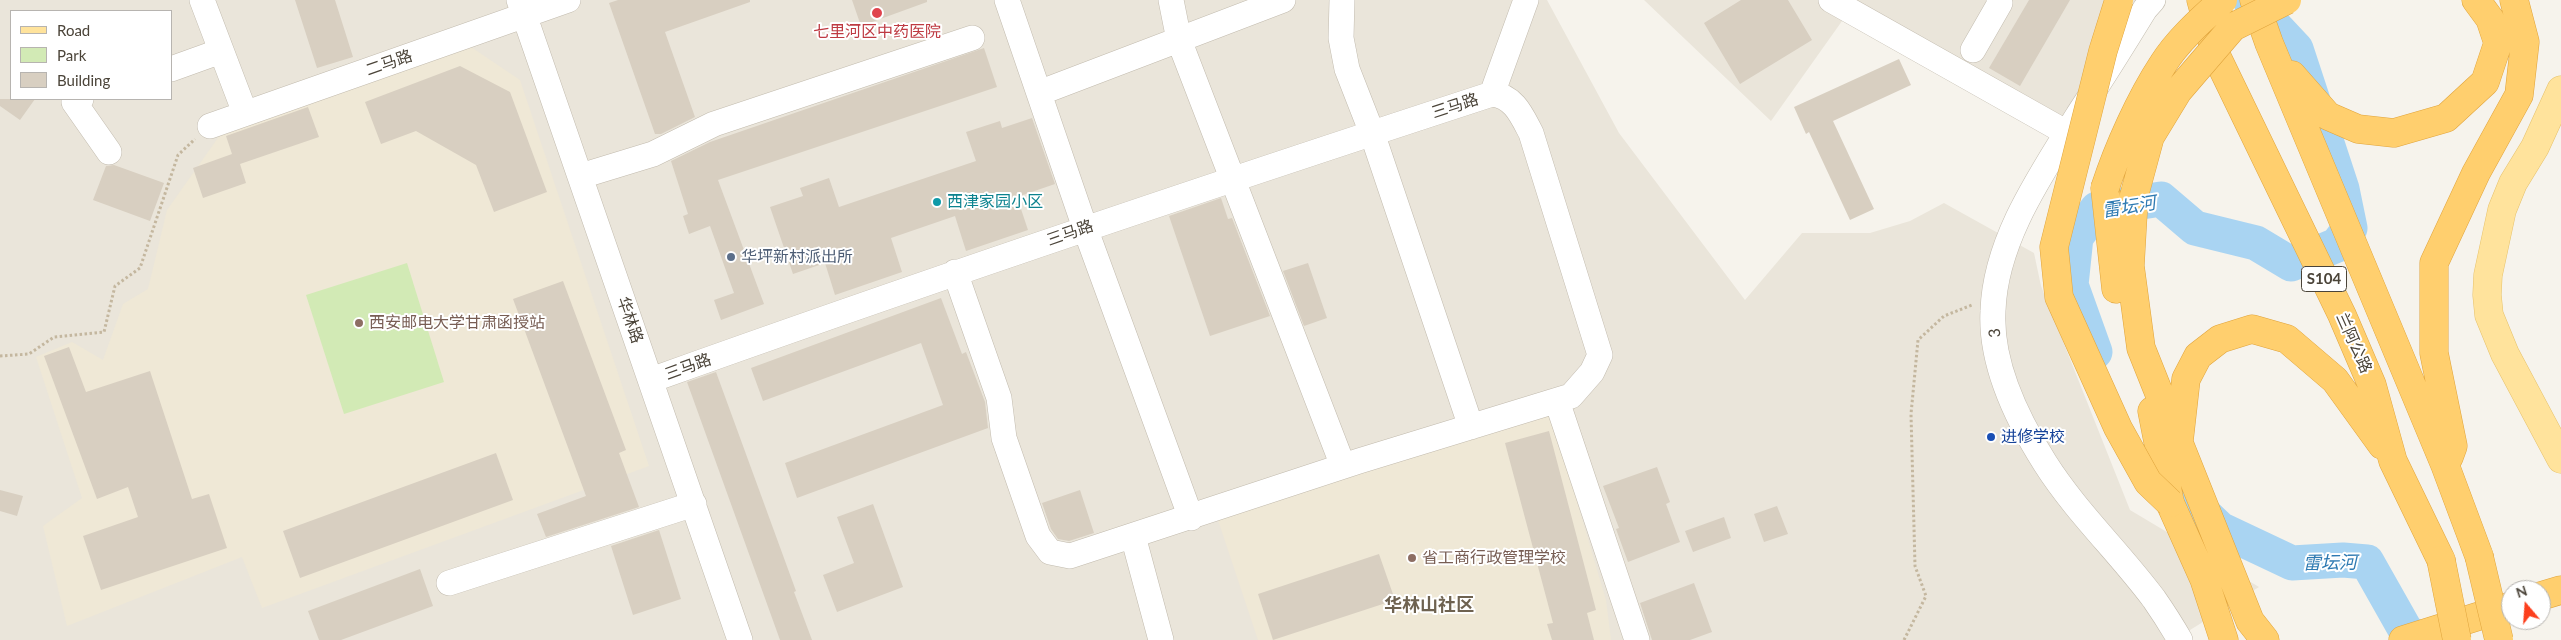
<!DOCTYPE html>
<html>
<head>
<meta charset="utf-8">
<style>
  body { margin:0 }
  #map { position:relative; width:2561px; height:640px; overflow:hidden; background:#f6f3ec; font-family:Lato,sans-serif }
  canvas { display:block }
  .legend { position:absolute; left:10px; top:10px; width:162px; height:90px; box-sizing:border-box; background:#fff; border:1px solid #b7b4b0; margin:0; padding:6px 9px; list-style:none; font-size:15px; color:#4b4439 }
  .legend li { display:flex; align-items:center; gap:10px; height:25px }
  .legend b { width:25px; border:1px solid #b7b4b0 }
  .north { position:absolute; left:2501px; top:580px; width:50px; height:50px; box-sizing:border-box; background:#fff; border:1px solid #b7b4b0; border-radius:50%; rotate:342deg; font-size:14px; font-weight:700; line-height:20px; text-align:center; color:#4b4439 }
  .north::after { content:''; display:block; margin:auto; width:18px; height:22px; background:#fc3f1d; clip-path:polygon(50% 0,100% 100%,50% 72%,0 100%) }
</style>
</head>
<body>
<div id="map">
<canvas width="2561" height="640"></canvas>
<ul class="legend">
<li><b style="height:6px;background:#ffe39c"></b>Road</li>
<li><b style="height:14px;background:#d2eab5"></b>Park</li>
<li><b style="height:14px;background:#d8cfc1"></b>Building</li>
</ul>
<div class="north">N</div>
</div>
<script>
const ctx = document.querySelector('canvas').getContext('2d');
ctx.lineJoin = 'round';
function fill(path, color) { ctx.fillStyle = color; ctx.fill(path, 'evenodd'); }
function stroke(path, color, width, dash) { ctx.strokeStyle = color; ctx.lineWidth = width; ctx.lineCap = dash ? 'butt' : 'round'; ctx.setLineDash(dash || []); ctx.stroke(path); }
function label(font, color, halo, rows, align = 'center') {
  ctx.font = font + ' Lato,"Noto Sans SC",sans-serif'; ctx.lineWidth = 4; ctx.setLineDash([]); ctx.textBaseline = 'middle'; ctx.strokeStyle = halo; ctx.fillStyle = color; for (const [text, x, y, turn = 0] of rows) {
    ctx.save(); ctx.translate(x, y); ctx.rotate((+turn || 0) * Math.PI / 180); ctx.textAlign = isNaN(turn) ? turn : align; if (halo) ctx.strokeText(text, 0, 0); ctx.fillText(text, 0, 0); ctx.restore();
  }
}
const residential = new Path2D(`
  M0,0H1547L1619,133L1745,300L1802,233H1870L1910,221L1944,203L2034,253L2041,286L2130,510L2259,587L2174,640H0ZM11,11H171V99H11Z
  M1644,0H2147L2062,123L1852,7L1771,121Z`);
const education = new Path2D(`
  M471,47L520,80L649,466L262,608L242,557L67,626L43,526L82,498L36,357L72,342L103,360L123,304L148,289L167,210L227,125Z
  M1550,410L1606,600L1611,640H1258L1217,517Z`);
const green = new Path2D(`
  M407,263L444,382L344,414L306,295Z`);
const river = new Path2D(`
  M2095,352L2071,285L2076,237L2097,209L2161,199L2195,228L2256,243L2291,264L2337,245L2350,228L2342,189L2296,49L2250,0
  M2148,461L2220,529L2292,563L2343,560L2367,562L2406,631L2419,640`);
const building = new Path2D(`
  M295,0H335L353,57L317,68Z
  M618,0H750V2L665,32L695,117L661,134H655L609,3Z
  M852,0H927V2L861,26Z
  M1741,0H1788L1812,40L1740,84L1704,23Z
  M2029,0H2070L2020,86L1989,68Z
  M984,48L997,87L718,180L764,304L721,320L714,300L734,293L710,226L689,234L683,216L688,214L671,161L710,142Z
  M1899,59L1911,85L1833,121L1874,209L1850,220L1809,132L1806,134L1794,107Z
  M460,66L510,92L547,192L494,212L476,165L416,131L381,144L365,102Z
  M0,99H35L20,120L0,106Z
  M308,107L319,137L240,164L246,183L203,198L193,168L232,154L226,136Z
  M1032,118L1055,184L1017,197L1028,230L966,251L955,216L891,238L902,272L835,295L825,263L793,274L770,207L803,196L800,188L829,178L839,207L976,161L966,132L1000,121L1002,128Z
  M114,165L164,183L150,221L93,200L106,166Z
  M1221,198L1228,219L1232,218L1270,316L1210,336L1169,216Z
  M1308,263L1327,318L1304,326L1283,271Z
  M563,281L626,450L619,453L639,507L546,537L537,514L586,496L513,299Z
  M941,298L962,354L966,352L985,402L988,428L797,498L785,463L943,405L921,343L763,401L751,368Z
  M69,347L86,392L150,371L192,499L209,494L227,548L101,590L83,536L138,517L128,487L97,499L44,356Z
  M716,372L796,591L794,592L812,640H780L687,382Z
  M1549,431L1596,610L1587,613L1594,640H1552L1547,624L1553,623L1505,443Z
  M496,453L513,500L300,578L283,531Z
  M1657,467L1670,502L1666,504L1680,542L1628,562L1616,529L1619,528L1603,486Z
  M0,490L23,496L17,516L0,511Z
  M1080,490L1094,533L1069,541L1058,539L1051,529L1042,503Z
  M873,504L903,587L837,612L823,575L854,563L837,517Z
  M1777,506L1788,534L1764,542L1754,514Z
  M1724,517L1731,538L1693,552L1685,531Z
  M659,530L681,599L633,615L611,546Z
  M1379,554L1395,600L1273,640L1258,594Z
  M420,569L433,606L341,640H319L308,611Z
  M1694,583L1712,632L1690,640H1652L1640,603Z`);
const path = new Path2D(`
  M0,356L29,354L54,337L104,332L115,286L140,268L178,155L195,139
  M1904,640L1926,596L1915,566L1911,414L1918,340L1944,316L1972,305`);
const minor = new Path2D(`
  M202,0L245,113
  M519,0L740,640
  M1007,0L1085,228L1191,518
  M1171,0L1179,40L1343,466
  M1342,0L1341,38L1347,69L1372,133L1471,427
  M1831,0L2067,133
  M2153,0L2145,9C2123,45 2101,80 2078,115C2042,173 1995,240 1993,311C1990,364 2017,419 2045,463C2076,512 2119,552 2154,599C2163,612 2172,626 2180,640
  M1973,50L2000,3L1999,0
  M171,69L221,51
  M1039,93L1283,0
  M1492,94L1526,0
  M81,99L74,102L109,152
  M210,126L568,0
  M581,176L653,154L714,124L972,38
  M651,380C930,280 1210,186 1492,94C1514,96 1522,116 1531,133L1600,355L1592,372L1571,396L1359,461L1070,556L1050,552L1038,536L1004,438L999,398L955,272
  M1557,401L1637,640
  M1133,536L1161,640
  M449,583L694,504`);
const major = new Path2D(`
  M2561,90L2535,147L2513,183L2502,210L2488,275L2487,295L2489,315L2505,354L2561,459`);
const highway = new Path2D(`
  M2201,0L2216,55L2342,315L2372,385L2393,461L2441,560
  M2254,0L2269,43L2445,465L2479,556
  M2292,75L2328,116L2358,129L2394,133L2446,118L2485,82L2498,43L2490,19L2476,0
  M2105,188L2116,289
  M2134,196L2130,266L2141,348L2250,621L2265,640
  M2152,411L2170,503L2204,579L2224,640
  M2179,441L2186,379L2198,356L2220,339L2252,329L2287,339L2335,380L2382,445
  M2449,457L2453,446L2434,353V263L2476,173L2519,95L2525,42L2514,0
  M2541,596L2561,590
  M2403,640L2511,606`);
const highwayBridge = new Path2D(`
  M2119,0L2103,51L2054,247L2059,297L2118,428L2148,482L2170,503
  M2105,188C2118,148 2140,99 2163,64C2178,40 2202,19 2223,0
  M2134,196L2150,137L2178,91L2233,27L2287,0
  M2479,556L2499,640
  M2441,560L2457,640`);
const markers = [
  [877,13,6,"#e0444e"],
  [937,202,5,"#0f9aa8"],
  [731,257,5,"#5c6f8a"],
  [359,323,5,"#8d6e63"],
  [1991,437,5,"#1a4fb4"],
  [1412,558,5,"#8d6e63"]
];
const shields = [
  [2324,279,45]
];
const shieldNames = [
  ["S104",2324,279]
];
const healthNames = [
  ["七里河区中药医院",877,32]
];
const streetNames = [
  ["二马路",389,63,-19],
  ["三马路",1455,106,-18],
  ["三马路",1070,233,-19],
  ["华林路",630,320,71],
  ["3",1995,333,-96],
  ["兰阿公路",2354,343,66],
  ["三马路",688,367,-20]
];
const cultureNames = [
  ["西津家园小区",947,202]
];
const serviceNames = [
  ["华坪新村派出所",741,257]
];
const educationNames = [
  ["西安邮电大学甘肃函授站",369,323],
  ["省工商行政管理学校",1422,558]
];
const transitNames = [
  ["进修学校",2001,437]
];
const waterNames = [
  ["雷坛河",2129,207,-9],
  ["雷坛河",2330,563,-1]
];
const neighbourhoodNames = [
  ["华林山社区",1429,605]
];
fill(residential, '#eae5da');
fill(education, '#efe8d6');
fill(green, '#d2eab5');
stroke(river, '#a9d4f2', 35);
fill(building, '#d8cfc1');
stroke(minor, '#c2bbae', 26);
stroke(major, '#e6c16a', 29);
stroke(highway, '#e0a43c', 29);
stroke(path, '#c4b79f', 3, [2.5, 2.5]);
stroke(minor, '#fff', 25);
stroke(major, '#ffe39c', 28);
stroke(highway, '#ffcf6e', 28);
stroke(highwayBridge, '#e0a43c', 29, []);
stroke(highwayBridge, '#ffcf6e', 28);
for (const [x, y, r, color] of markers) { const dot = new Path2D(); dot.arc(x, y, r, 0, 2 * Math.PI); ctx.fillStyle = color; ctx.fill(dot); stroke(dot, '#fff', 2); }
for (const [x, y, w] of shields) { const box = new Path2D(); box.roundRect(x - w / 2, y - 12.5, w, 25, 4); ctx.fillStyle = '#fff'; ctx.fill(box); stroke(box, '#4b4439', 1); }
label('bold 15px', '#4b4439', null, shieldNames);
label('16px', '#be3a42', '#fff', healthNames);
label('16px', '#4b4439', '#fff', streetNames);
label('16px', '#0d838f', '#fff', cultureNames, 'left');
label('16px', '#4e5e75', '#fff', serviceNames, 'left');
label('16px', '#785e54', '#fff', educationNames, 'left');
label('16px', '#164399', '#fff', transitNames, 'left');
label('italic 18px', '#2e7ab2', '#fff', waterNames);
label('bold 18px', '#6e6250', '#fff', neighbourhoodNames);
</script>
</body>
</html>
